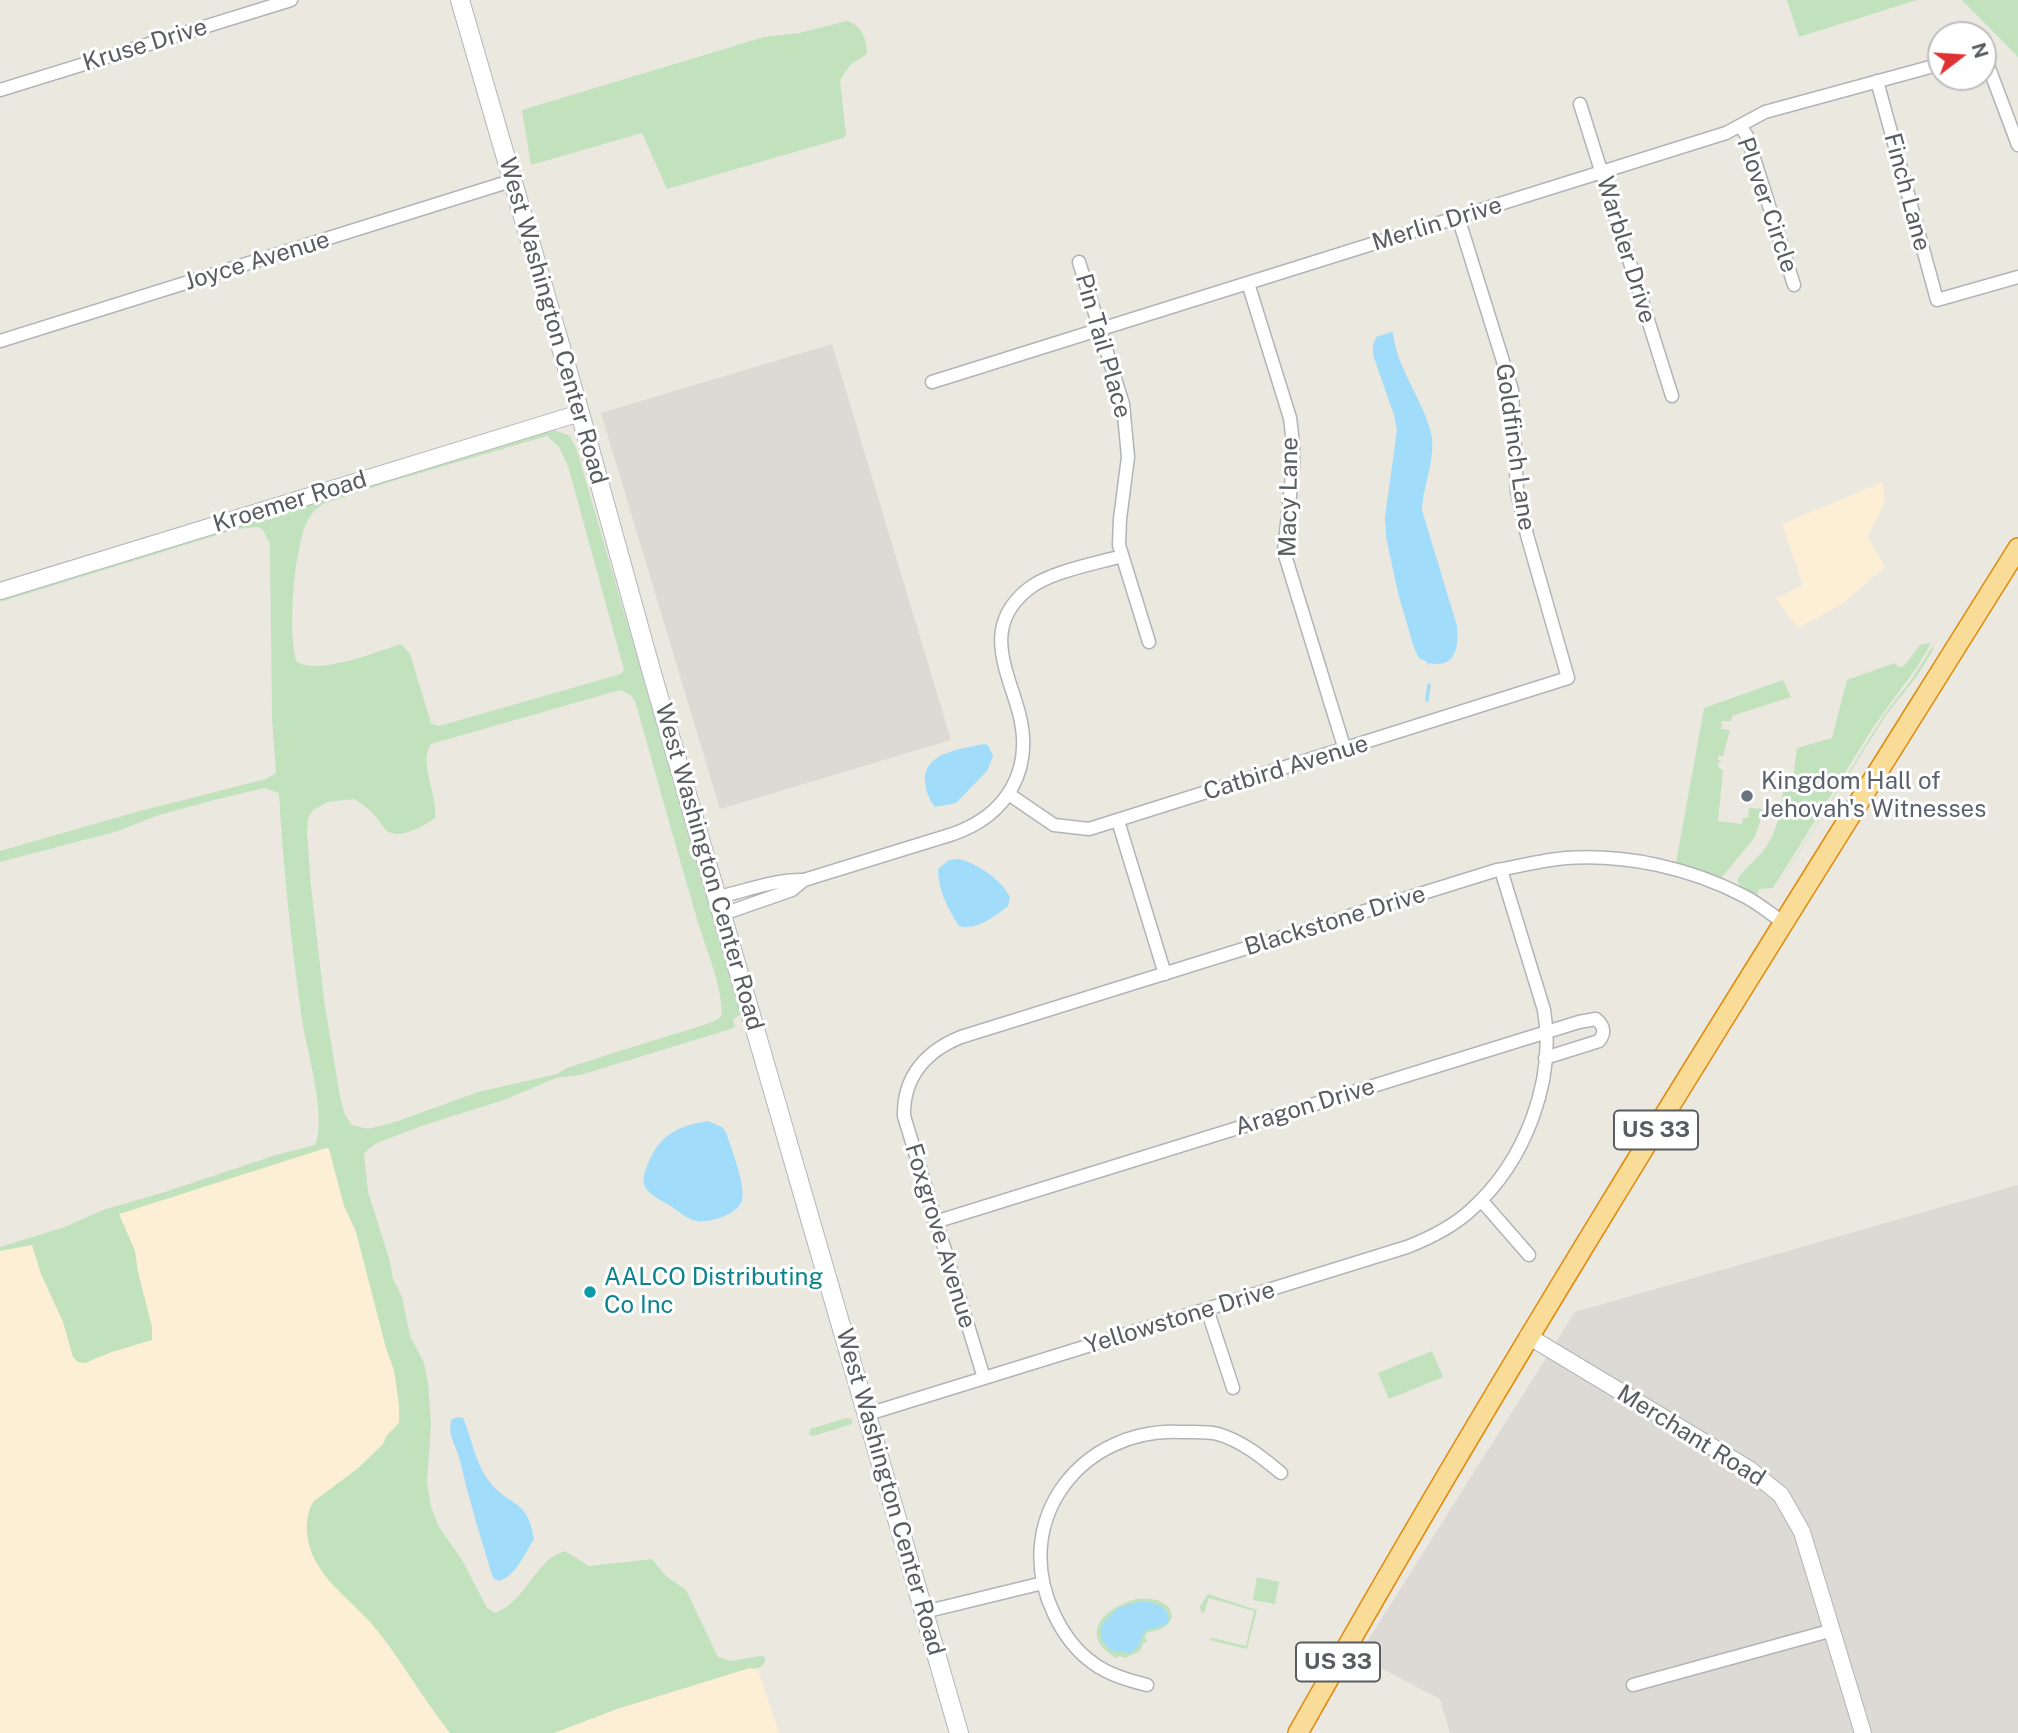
<!DOCTYPE html>
<html>
<head>
<meta charset="utf-8">
<style>
  body { margin:0 }
  #map { position:relative; width:2018px; height:1733px; overflow:hidden; background:#ebe8e0; font-family:"Public Sans",sans-serif }
  canvas { display:block }
  .north { position:absolute; left:1927px; top:21px; width:70px; height:70px; box-sizing:border-box; background:#fff; border:2px solid #bdbec0; border-radius:50%; rotate:73deg; font-size:19px; font-weight:700; line-height:28px; text-align:center; color:#595d61 }
  .north::after { content:''; display:block; margin:auto; width:24px; height:32px; background:#e03235; clip-path:polygon(50% 0,100% 100%,50% 72%,0 100%) }
</style>
</head>
<body>
<div id="map">
<canvas width="2018" height="1733"></canvas>
<div class="north">N</div>
</div>
<script>
const ctx = document.querySelector('canvas').getContext('2d');
ctx.lineJoin = 'round';
function fill(path, color) { ctx.fillStyle = color; ctx.fill(path, 'evenodd'); }
function stroke(path, color, width, dash) { ctx.strokeStyle = color; ctx.lineWidth = width; ctx.lineCap = dash ? 'butt' : 'round'; ctx.setLineDash(dash || []); ctx.stroke(path); }
function label(font, color, halo, rows, align = 'center') {
  ctx.font = font + ' "Public Sans",sans-serif'; ctx.lineWidth = 6; ctx.setLineDash([]); ctx.textBaseline = 'middle'; ctx.strokeStyle = halo; ctx.fillStyle = color; for (const [text, x, y, turn = 0] of rows) {
    ctx.save(); ctx.translate(x, y); ctx.rotate((+turn || 0) * Math.PI / 180); ctx.textAlign = isNaN(turn) ? turn : align; if (halo) ctx.strokeText(text, 0, 0); ctx.fillText(text, 0, 0); ctx.restore();
  }
}
const commercial = new Path2D(`
  M1883,482L1885,501L1868,537L1885,567L1842,604L1810,622L1800,626L1795,624L1776,599L1803,585L1782,524Z
  M340,1139L410,1383L456,1733H0V1249Z
  M756,1663L779,1733H525Z`);
const industrial = new Path2D(`
  M832,344L951,740L720,809L601,413Z
  M2018,1185V1733H1450L1440,1699L1358,1656L1575,1312Z`);
const green = new Path2D(`
  M1787,0H1917L1799,37Z
  M1962,0H2018V57Z
  M847,21C862,26 867,39 867,54L851,64L840,80L846,135L843,138L667,189L642,133L531,165L522,110L764,37L799,33Z
  M551,429L570,436L577,450L724,957L744,1013L733,1019L735,1027L731,1029L580,1075L556,1078L504,1100L424,1125L377,1143L368,1149L364,1155L368,1192L389,1258L393,1279L402,1297L410,1336L424,1363L428,1382L431,1424L427,1482L431,1507L439,1527L462,1560L487,1608L495,1613C526,1602 535,1559 565,1551L589,1566L652,1559L666,1576L686,1590L718,1657L731,1661L760,1656L765,1657V1661L762,1666L755,1669L750,1668L617,1709L554,1733H450C422,1698 400,1657 371,1623C352,1602 326,1583 314,1558C306,1541 303,1517 314,1501L357,1469L383,1444L387,1435L399,1423V1405L394,1370L386,1348L356,1232L344,1206L329,1149L326,1148L119,1214L135,1251L138,1272L152,1327V1340L112,1352L85,1363L78,1362L73,1357L63,1322L41,1274L32,1245L0,1251V1247L65,1227L103,1210L168,1191L276,1155L315,1145C328,1117 305,1045 301,1013C291,940 283,866 279,793L264,788L214,800L156,816L118,831L0,862V851L136,812L266,779L276,773L272,718L270,544L263,530L258,527L237,529L0,602V598ZM547,436L559,447L568,466L624,670L621,674L439,726L431,723L410,654L401,644C376,652 320,675 297,662C287,636 294,545 308,520C311,513 316,509 323,504L386,483ZM620,690L631,695L635,701C655,771 674,841 695,912C704,946 721,979 722,1015L718,1019L707,1024L610,1054L567,1068L557,1074L478,1092L395,1122L368,1129L352,1125L345,1115L340,1097L324,1000L311,887L307,833L308,819L313,810L328,802L354,799C363,804 370,810 376,817C380,821 383,828 387,831C400,840 424,826 435,818C438,796 418,761 431,744Z
  M1931,643L1919,664L1874,726L1773,888L1759,889L1757,896L1741,888L1737,880C1744,869 1755,861 1763,851C1779,831 1781,808 1784,783L1793,780L1797,748L1832,738L1847,680L1895,663L1898,667L1904,666L1920,645Z
  M1933,646V650L1917,676L1886,715L1773,894L1884,715L1911,680Z
  M1783,680L1791,697L1732,716L1731,721H1722L1721,729L1730,730L1723,756H1718V760H1722L1718,763L1719,768L1723,770L1718,821L1742,824L1743,818H1748L1749,808L1764,809L1755,837L1721,878L1676,863L1704,708Z
  M1432,1351L1443,1377L1389,1399L1378,1373Z
  M846,1418L852,1419V1424L813,1436L809,1434L810,1429Z
  M1257,1577L1279,1582L1275,1604L1253,1600Z
  M1208,1594L1257,1610L1247,1649L1209,1640L1213,1638L1246,1646L1254,1611L1209,1598L1204,1613L1201,1612L1200,1606Z
  M1136,1599C1144,1599 1152,1598 1159,1601C1183,1611 1170,1631 1148,1632L1145,1636L1147,1642L1143,1643L1140,1651L1125,1658L1120,1656L1115,1658C1110,1653 1102,1649 1099,1642C1088,1619 1119,1604 1136,1599Z`);
const water = new Path2D(`
  M1391,332L1393,333C1397,368 1420,395 1430,429C1438,454 1423,484 1422,510L1457,626C1459,645 1456,669 1430,663L1428,665L1427,662L1419,658L1414,648L1398,593L1386,537L1385,517L1397,430L1394,415L1373,355V345L1376,337Z
  M983,744L988,745L993,756L987,771L956,803L935,807C929,800 926,791 925,782C922,753 961,749 983,744Z
  M959,859C978,864 1001,879 1010,897L1008,906C995,916 977,931 959,926C948,909 938,890 938,869L949,860Z
  M708,1121L722,1127L726,1132C731,1148 746,1185 742,1200C739,1214 710,1223 697,1221C686,1219 678,1210 669,1205C642,1190 637,1185 652,1155C664,1132 683,1125 708,1121Z
  M458,1417L463,1418L466,1425C472,1442 477,1466 489,1481C511,1509 527,1497 534,1539C525,1553 516,1576 499,1581L493,1578C481,1539 469,1500 460,1461C457,1446 446,1434 452,1419Z
  M1141,1601C1154,1603 1167,1604 1169,1620L1166,1625L1144,1631L1139,1646L1131,1653L1112,1651L1101,1639V1626L1118,1608Z`);
const stream = new Path2D(`
  M1427,700L1429,685`);
const minor = new Path2D(`
  M1983,52L2018,145
  M1877,81L1937,300L2018,277
  M0,90L291,0
  M1580,104L1672,396
  M1740,126L1747,136L1794,285
  M1079,262L1123,404L1128,457L1120,519L1119,545L1149,642
  M1248,283L1290,418L1293,443V467L1284,552L1345,750
  M0,341L514,180
  M932,382L1726,133L1765,112L1941,64
  M1010,795L1054,825L1089,829L1568,678L1527,535L1517,491L1512,390L1458,217
  M1118,821L1165,974
  M718,897C746,891 775,879 804,880L953,834C1007,815 1034,770 1019,713C1007,669 982,627 1027,590C1048,572 1094,564 1122,556
  M723,914L792,890L804,880
  M1481,1200L1529,1255
  M935,1222L1579,1022L1596,1019C1604,1026 1606,1032 1599,1041L1545,1058
  M1207,1309L1233,1388
  M984,1378L904,1116C903,1077 926,1051 961,1037L1497,870C1520,866 1543,860 1566,858C1627,854 1690,868 1744,896C1758,903 1771,914 1784,923
  M868,1414L1407,1247C1430,1238 1454,1226 1472,1209C1525,1161 1556,1081 1544,1010L1501,870
  M924,1612L1043,1583
  M1147,1685C1128,1680 1109,1675 1093,1663C1076,1651 1063,1633 1054,1614C1009,1520 1082,1427 1181,1432C1193,1432 1207,1431 1218,1434C1242,1441 1263,1458 1281,1473
  M1633,1685L1833,1630`);
const tertiary = new Path2D(`
  M0,591L580,413
  M1528,1336L1749,1469L1781,1495L1802,1532L1863,1733`);
const secondary = new Path2D(`
  M460,0L580,413L651,670L959,1733`);
const trunk = new Path2D(`
  M1298,1733C1525,1330 1773,940 2018,548`);
const markers = [
  [1747,796,7,"#6b7280"],
  [590,1292,7,"#0f9aa8"]
];
const shields = [
  [1656,1130,84],
  [1338,1662,84]
];
const shieldNames = [
  ["US 33",1656,1130],
  ["US 33",1338,1662]
];
const streetNames = [
  ["Kruse Drive",145,45,-17],
  ["Finch Lane",1907,192,75],
  ["Plover Circle",1767,205,71],
  ["Merlin Drive",1437,224,-17],
  ["Warbler Drive",1626,250,73],
  ["Joyce Avenue",257,261,-17],
  ["West Washington Center Road",553,321,74],
  ["Pin Tail Place",1103,346,74],
  ["Goldfinch Lane",1515,447,82],
  ["Macy Lane",1289,497,-89],
  ["Kroemer Road",290,502,-17],
  ["Catbird Avenue",1286,768,-17],
  ["West Washington Center Road",709,867,74],
  ["Blackstone Drive",1335,921,-17],
  ["Aragon Drive",1305,1107,-17],
  ["Foxgrove Avenue",940,1236,73],
  ["Yellowstone Drive",1180,1318,-17],
  ["Merchant Road",1691,1436,32],
  ["West Washington Center Road",890,1492,74]
];
const worshipNames = [
  ["Kingdom Hall of",1761,782],
  ["Jehovah's Witnesses",1761,810]
];
const cultureNames = [
  ["AALCO Distributing",604,1278],
  ["Co Inc",604,1306]
];
fill(commercial, '#fcefd5');
fill(industrial, '#dddad5');
fill(green, '#c1e2bd');
fill(water, '#a1dcfa');
stroke(stream, '#a1dcfa', 3.5);
stroke(minor, '#b1b4b7', 15);
stroke(tertiary, '#b1b4b7', 18);
stroke(secondary, '#b2b6ba', 20);
stroke(trunk, '#e08a0b', 22);
stroke(minor, '#fff', 12);
stroke(tertiary, '#fff', 16);
stroke(secondary, '#fff', 18);
stroke(trunk, '#f9dc98', 19);
for (const [x, y, r, color] of markers) { const dot = new Path2D(); dot.arc(x, y, r, 0, 2 * Math.PI); ctx.fillStyle = color; ctx.fill(dot); stroke(dot, '#fff', 2.5); }
for (const [x, y, w] of shields) { const box = new Path2D(); box.roundRect(x - w / 2, y - 19.5, w, 39, 5); ctx.fillStyle = '#fff'; ctx.fill(box); stroke(box, '#595d61', 2); }
label('bold 23px', '#595d61', null, shieldNames);
label('24px', '#595d61', '#fff', streetNames);
label('24px', '#5b616d', '#fff', worshipNames, 'left');
label('24px', '#0d838f', '#fff', cultureNames, 'left');
</script>
</body>
</html>
